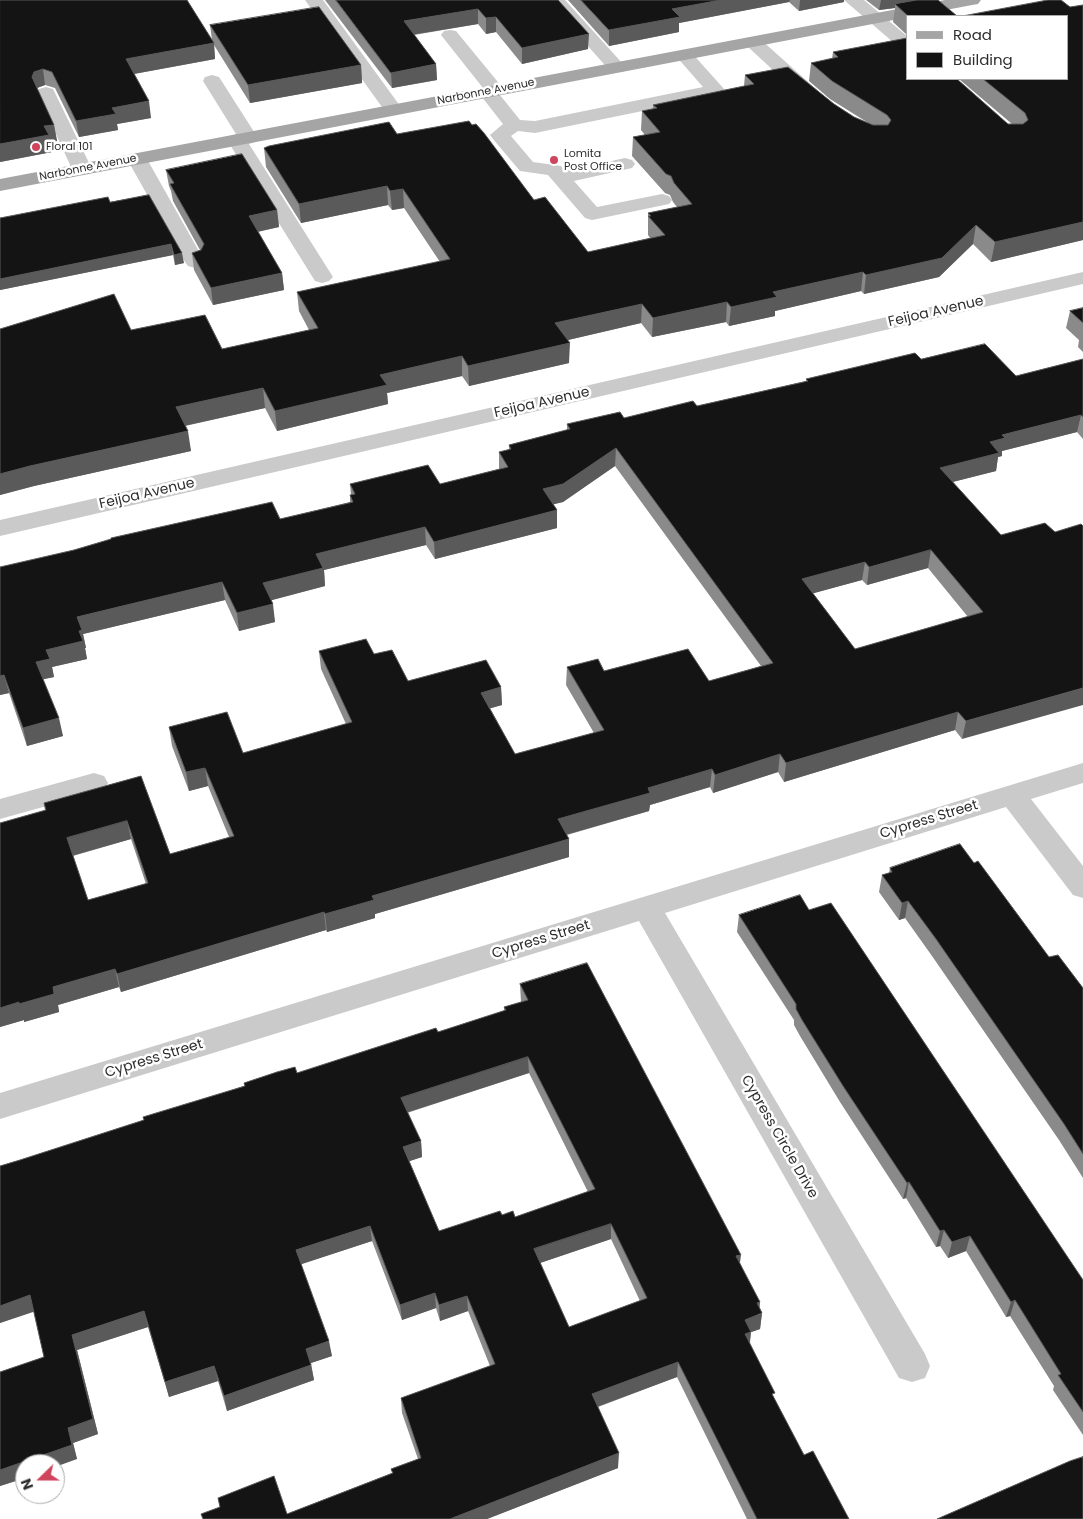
<!DOCTYPE html>
<html>
<head>
<meta charset="utf-8">
<style>
  body { margin:0 }
  #map { position:relative; width:1083px; height:1519px; overflow:hidden; background:#fff; font-family:Poppins,sans-serif }
  canvas { display:block }
  .legend { position:absolute; left:906px; top:15px; width:162px; height:65px; box-sizing:border-box; background:#fff; border:1px solid #ababab; margin:0; padding:6px 9px; list-style:none; font-size:15px; color:#2d2d2d }
  .legend li { display:flex; align-items:center; gap:10px; height:25px }
  .legend b { width:25px; border:1px solid #ababab }
  .north { position:absolute; left:15px; top:1454px; width:50px; height:50px; box-sizing:border-box; background:#fff; border:1px solid #ababab; border-radius:50%; rotate:248deg; font-size:14px; font-weight:700; line-height:20px; text-align:center; color:#2d2d2d }
  .north::after { content:''; display:block; margin:auto; width:18px; height:22px; background:#ce455c; clip-path:polygon(50% 0,100% 100%,50% 72%,0 100%) }
</style>
</head>
<body>
<div id="map">
<canvas width="1083" height="1519"></canvas>
<ul class="legend">
<li><b style="height:6px;background:#a5a5a5"></b>Road</li>
<li><b style="height:14px;background:#141414"></b>Building</li>
</ul>
<div class="north">N</div>
</div>
<script>
const ctx = document.querySelector('canvas').getContext('2d');
ctx.lineJoin = 'round';
function fill(path, color) { ctx.fillStyle = color; ctx.fill(path, 'evenodd'); }
function stroke(path, color, width, dash) { ctx.strokeStyle = color; ctx.lineWidth = width; ctx.lineCap = dash ? 'butt' : 'round'; ctx.setLineDash(dash || []); ctx.stroke(path); }
function label(font, color, halo, rows, align = 'center') {
  ctx.font = font + ' Poppins,sans-serif'; ctx.lineWidth = 5; ctx.setLineDash([]); ctx.textBaseline = 'middle'; ctx.strokeStyle = halo; ctx.fillStyle = color; for (const [text, x, y, turn = 0] of rows) {
    ctx.save(); ctx.translate(x, y); ctx.rotate((+turn || 0) * Math.PI / 180); ctx.textAlign = isNaN(turn) ? turn : align; if (halo) ctx.strokeText(text, 0, 0); ctx.fillText(text, 0, 0); ctx.restore();
  }
}
const minor = new Path2D(`
  M305,0H323L403,110L401,114H387Z
  M547,0H565L623,64L626,68L623,72H611Z
  M844,0H864L907,36V50L901,49Z
  M450,30L456,31L502,87L504,91L500,95L520,120L535,121L703,87L675,55L678,51H690L725,90L723,94L716,96L535,133L518,131L511,136L533,162L561,166L565,171L625,158L632,160L635,164L632,168L574,181L597,207L662,194L669,196L672,200L669,204L592,220L585,218L548,175L520,171L493,139L490,135L503,124L478,92L483,88L441,35L444,31Z
  M753,37L759,38L816,89L818,93L816,97H802L747,46L744,42L747,38Z
  M212,75L219,77L258,138L255,142L249,144L333,277L329,281L322,283L315,281L227,140L230,136L236,134L203,81L205,77Z
  M46,87L53,89L55,93L92,169L89,173H75L72,169L37,93L39,89Z
  M137,153L144,155L147,159L205,262L202,266L195,268L188,266L185,262L127,159L130,155Z
  M1083,272V284L0,536V520Z
  M1083,763V783L1031,799L1083,866V898L1073,895L1006,807L665,913L925,1354L930,1366L925,1378L912,1382L899,1378L639,921L0,1119V1093Z
  M94,773L104,776L108,783L104,790L0,819V799Z`);
const major = new Path2D(`
  M945,0H981L978,4L972,5L0,191V179Z`);
const wall = new Path2D(`
  M0,0L212,40L210,25L361,65L362,83L250,103L214,45L215,59L134,74L151,118L117,124L118,130L79,137L55,88L45,85L37,88L54,125L57,141L50,143L52,152L0,162Z
  M325,0H558L588,49L522,64L496,32L486,34L478,24L414,35L436,64L437,80L392,88Z
  M568,0H844V2L799,11L789,2L679,23V32L609,46Z
  M866,0H938L957,16H907V35L893,22L895,8L879,10Z
  M1083,5V240L991,262L973,244L939,277L864,294L861,291L775,311V316L729,326L726,322L652,337L641,323L568,340L569,363L469,386L462,376L387,393L388,404L277,431L265,408L185,426L191,451L34,486L0,495V329L131,330L222,349L309,330L299,311L297,292L440,262L404,208L392,210L388,205L301,223L266,167L264,148L397,134L534,200L588,252L650,238L648,235V213L677,207L673,202L670,195L665,193L632,156L633,137L645,135L641,130L642,111L653,109V105L744,86L745,75L834,104L854,117L870,124L830,99L809,81L811,63L832,59L833,52L1008,124H1012L959,79H1067L1070,7Z
  M166,170L277,210L279,227L258,232L282,273L284,290L213,305L194,270L192,253L200,250L173,201L171,191L169,186Z
  M149,195L184,263L175,265L173,255L0,290V218L110,202Z
  M1083,308V352L1078,347L1079,340L1066,328L1070,311Z
  M921,359L1016,376L1083,359V439L1077,432L1002,451V456L998,457L996,471L952,482L1001,535L1045,523L962,739L955,730L784,782L778,772L713,793L710,787L650,805L649,811L567,835L569,857L375,914V918L327,932L326,930L121,992L119,987L58,1005L59,1012L24,1022V1020L0,1027V823L45,811L44,803L141,776L170,854L229,837L208,786L189,791L172,746L169,727L243,753L346,724L321,669L319,651L374,654L408,681L501,687L502,705L490,708L515,754L594,733L566,685L567,667L709,681L761,666L615,466L563,502L553,504L557,510V528L435,559L426,545L324,570L325,586L271,600L275,622L239,631L225,600L83,634L86,648H85L87,659L52,667L54,677L43,679L63,736L27,746L9,693L0,695V567L280,519L350,502V495H351L350,484H440L499,469V452L509,450V445L567,430V424L624,418L697,406L806,381V379ZM928,568L968,617L855,649L813,593L862,580L867,585ZM131,839L146,884L88,900L73,856Z
  M974,863L1049,957L1083,988V1178L1059,1140L932,956L905,918L899,920L879,892L882,875L889,873L890,868Z
  M809,910L1083,1280V1435L1053,1390L1054,1386L1010,1316L1006,1317L966,1251L948,1258L940,1246L936,1247L906,1198L903,1199L840,1102L800,1036L794,1025V1020L737,932L739,915Z
  M520,984L740,1263L762,1313L760,1329L751,1332L750,1343L774,1398L804,1455L849,1519H747L677,1377L598,1407L618,1468L487,1519H203L220,1507L218,1498L287,1514L392,1473L391,1469L418,1459L402,1413L401,1398L490,1366L468,1311L440,1321L436,1308L402,1320L372,1241L301,1264L332,1356L311,1363L314,1380L227,1411L218,1381L169,1397L148,1327L77,1350L98,1434L73,1443L77,1459L25,1464V1478L0,1486V1372L44,1357L34,1311L0,1323V1166L20,1160L144,1120L244,1086V1083L297,1073L438,1032L504,1011V1007L521,1002ZM529,1073L588,1192L515,1217L502,1215L439,1231L409,1161L422,1157L421,1141L407,1113ZM611,1239L640,1301L569,1327L540,1263Z`);
const shadedWall = new Path2D(`
  M721,0H790L789,2L679,23V32L609,46V30L672,9Z
  M800,0H844V2L799,11Z
  M881,0H918L895,4V8L879,10Z
  M478,9V24L404,36V21Z
  M496,17V32L486,34V18Z
  M589,34L588,49L522,64V48Z
  M214,43L215,59L128,75L126,59Z
  M436,64L437,80L392,88L391,73Z
  M361,65L362,83L250,103L248,85Z
  M43,69L45,85L37,88L32,77L34,72Z
  M149,101L151,118L117,124L118,130L79,137L76,121L112,108Z
  M54,125L57,141L50,143L52,152L0,162V144L44,126Z
  M387,186L388,205L301,223L299,204Z
  M403,189L404,208L392,210L390,191Z
  M277,210L279,227L251,233L249,216Z
  M1083,222V240L991,262L995,242Z
  M976,225L973,244L939,277L864,294L866,275Z
  M171,244L173,255L0,290V279Z
  M182,253L184,263L175,265L174,255Z
  M863,272L861,291L775,311V316L729,326L731,307L773,292Z
  M282,273L284,290L213,305L211,288Z
  M727,302L726,322L652,337L653,318Z
  M642,304L641,323L555,343V323Z
  M570,343L569,363L469,386L468,366Z
  M462,356V376L387,393L388,404L277,431L275,411L380,375Z
  M263,388L265,408L179,427L176,407Z
  M1081,415L1077,432L1002,451V456L998,457L996,471L937,486L940,468L990,442L1002,435Z
  M188,431L191,451L34,486L0,495V474L30,466Z
  M616,448L615,466L563,502L543,507V489Z
  M557,510V528L435,559L434,542Z
  M425,527L426,545L324,570L325,586L265,602L263,583L316,554Z
  M931,550L928,568L867,585L869,567Z
  M865,562L862,580L800,597L802,579Z
  M222,582L225,600L83,634L86,648H85L87,659L52,667L54,677L40,680L36,662L46,650L79,631L77,617Z
  M273,604L275,622L239,631L237,613Z
  M4,675L9,693L0,695V676Z
  M501,687L502,705L481,711V693Z
  M1083,688V705L962,739L966,721Z
  M958,712L955,730L784,782L786,763Z
  M59,718L63,736L27,746L23,728Z
  M780,754L778,772L713,793L715,775Z
  M205,768L208,786L189,791L186,772Z
  M712,769L710,787L650,805L649,811L558,837V819L648,788Z
  M127,821L131,839L71,856L67,838Z
  M569,839V857L375,914V918L327,932L325,914L372,896Z
  M908,901L905,918L899,920L902,903Z
  M324,912L326,930L121,992L117,974Z
  M115,969L119,987L58,1005L59,1012L24,1022V1020L0,1027V1008L53,987Z
  M528,1057L529,1073L402,1114L401,1098Z
  M421,1141L422,1157L404,1163L403,1147Z
  M909,1182L906,1198L903,1199L907,1183Z
  M611,1224V1239L534,1265V1249Z
  M370,1226L372,1241L299,1265L296,1250Z
  M944,1230L940,1246L936,1247L940,1231Z
  M970,1236L966,1251L948,1258L952,1242Z
  M741,1255L739,1270L736,1256Z
  M435,1293L436,1308L402,1320L400,1305Z
  M30,1295L36,1311L0,1323V1306Z
  M467,1296L468,1311L440,1321L439,1305Z
  M1015,1300L1010,1316L1006,1317L1011,1302Z
  M760,1302L759,1315L762,1313L760,1329L743,1335L745,1320L757,1303Z
  M144,1311L148,1327L77,1350L98,1434L73,1443L77,1459L55,1467V1464H25V1478L0,1486V1470L68,1428L72,1335Z
  M751,1332L749,1347L745,1334Z
  M329,1341L332,1356L308,1364L306,1349Z
  M678,1362L677,1377L591,1409L592,1394Z
  M311,1365L314,1380L227,1411L224,1396Z
  M214,1366L218,1381L169,1397L165,1382Z
  M619,1453L618,1468L487,1519H450Z`);
const building = new Path2D(`
  M0,0H187L214,43L126,59L149,101L112,108L116,114L76,121L52,72L43,69L34,72L32,77L54,125L44,126L49,135L0,144Z
  M336,0H558L589,34L522,48L496,17L486,18L478,9L404,21L436,64L391,73Z
  M581,0H721L672,9L680,17L609,30Z
  M917,0H938L957,16H908L895,4Z
  M1048,0H1061L1070,7L1083,5V222L995,242L976,225L942,258L866,275L863,272L773,292L777,297L731,307L727,302L653,318L642,304L555,323L570,343L468,366L462,356L380,375L387,385L275,411L263,388L176,407L188,431L30,466L0,474V329L114,294L131,330L205,315L222,349L318,328L297,292L450,259L403,189L390,191L387,186L299,204L264,148L269,146L389,122L397,134L469,121L472,125L476,124L484,133L534,200L545,197L588,252L665,235L648,216H651L648,213L692,204L674,183L671,176L666,174L633,137L660,132L642,111L657,108L653,105L754,84L745,75L788,67L834,104L854,117L873,125H888L891,120L887,115L832,81L811,63L838,57L833,52L907,38V79H957L1008,124H1023L1028,120L1025,113L983,79H1067V16H963Z
  M319,7L361,65L248,85L210,25Z
  M242,154L277,210L249,216L282,273L211,288L192,253L201,250L204,244L170,184L174,183L166,170Z
  M149,195L182,253L174,255L171,244L0,279V218L108,197L110,202Z
  M1083,308V323L1070,311Z
  M985,344L1016,376L1083,359V417L1081,415L1002,435L1005,438L990,442L999,453L940,468L1001,535L1045,523L1055,532L1081,524L1083,526V688L966,721L958,712L786,763L780,754L715,775L712,769L648,788L650,793L558,819L569,839L372,896L374,900L325,914L324,912L117,974L115,969L53,987L54,994L19,1004V1002L0,1008V823L46,810L44,803L141,776L170,854L234,836L205,768L186,772L169,727L227,712L243,753L352,722L319,651L366,639L374,654L392,650L408,681L486,660L501,687L481,693L515,754L604,730L567,667L598,659L604,671L688,649L709,681L773,663L616,448L563,484L543,489L557,510L434,542L425,527L316,554L323,568L263,583L273,604L237,613L222,582L77,617L82,630L79,631L83,641L46,650L50,659L36,662L59,718L23,728L4,675L0,676V567L74,550L111,539V538L272,502L280,519L353,502L350,495L355,494L350,484L428,465L440,484L508,467L499,452L511,449L509,445L570,429L567,424L620,412L624,418L693,401L697,406L808,381L806,379L915,353L921,359ZM931,550L983,612L855,649L802,579L865,562L869,567ZM127,821L148,883L88,900L67,838Z
  M960,844L974,863L978,861L1049,957L1058,955L1083,988V1154L1064,1124L936,939L908,901L902,903L882,875L892,872L890,868Z
  M800,895L809,910L831,903L1083,1280V1412L1058,1375L1061,1374L1015,1300L1011,1302L970,1236L952,1242L944,1230L940,1231L909,1182L907,1183L843,1086L802,1020L796,1009V1004L739,915Z
  M587,963L741,1255L736,1256L760,1302L757,1303L762,1313L745,1320L751,1332L745,1334L775,1393L772,1394L804,1455L813,1451L849,1519H757L678,1362L592,1394L619,1453L450,1519H203L201,1514L220,1507L218,1498L274,1476L287,1514L393,1473L391,1469L421,1458L401,1398L495,1364L467,1296L439,1305L435,1293L400,1305L370,1226L296,1250L329,1341L306,1349L311,1365L224,1396L214,1366L165,1382L144,1311L72,1335L93,1419L68,1428L72,1445L0,1470V1372L44,1357L30,1295L0,1306V1166L20,1160L144,1120L143,1117L245,1086L244,1083L277,1072L295,1067L297,1073L436,1028L438,1032L506,1010L504,1007L528,1000L520,984ZM528,1057L595,1189L515,1217L513,1211L502,1215L500,1211L439,1231L403,1147L421,1141L401,1098ZM611,1224L647,1298L569,1327L534,1249Z
  M1083,1457V1519H937L1070,1461Z`);
const markers = [
  [36,147,5,"#ce455c"],
  [554,160,5,"#ce455c"]
];
const farStreetnames = [
  ["Narbonne Avenue",486,92,-11],
  ["Narbonne Avenue",88,168,-11]
];
const farPoinames = [
  ["Floral 101",46,147],
  ["Lomita",564,154],
  ["Post Office",564,167]
];
const streetNames = [
  ["Feijoa Avenue",936,312,-13],
  ["Feijoa Avenue",542,403,-13],
  ["Feijoa Avenue",147,494,-13],
  ["Cypress Street",929,820,-17],
  ["Cypress Street",541,940,-17],
  ["Cypress Street",154,1059,-17],
  ["Cypress Circle Drive",779,1137,60]
];
fill(minor, '#cacaca');
fill(major, '#a5a5a5');
fill(wall, '#8a8a8a');
fill(shadedWall, '#5a5a5a');
fill(building, '#141414');
stroke(building, '#5a5a5a', 1);
for (const [x, y, r, color] of markers) { const dot = new Path2D(); dot.arc(x, y, r, 0, 2 * Math.PI); ctx.fillStyle = color; ctx.fill(dot); stroke(dot, '#fff', 2); }
label('11px', '#2d2d2d', '#fff', farStreetnames);
label('11px', '#2d2d2d', '#fff', farPoinames, 'left');
label('14px', '#2d2d2d', '#fff', streetNames);
</script>
</body>
</html>
